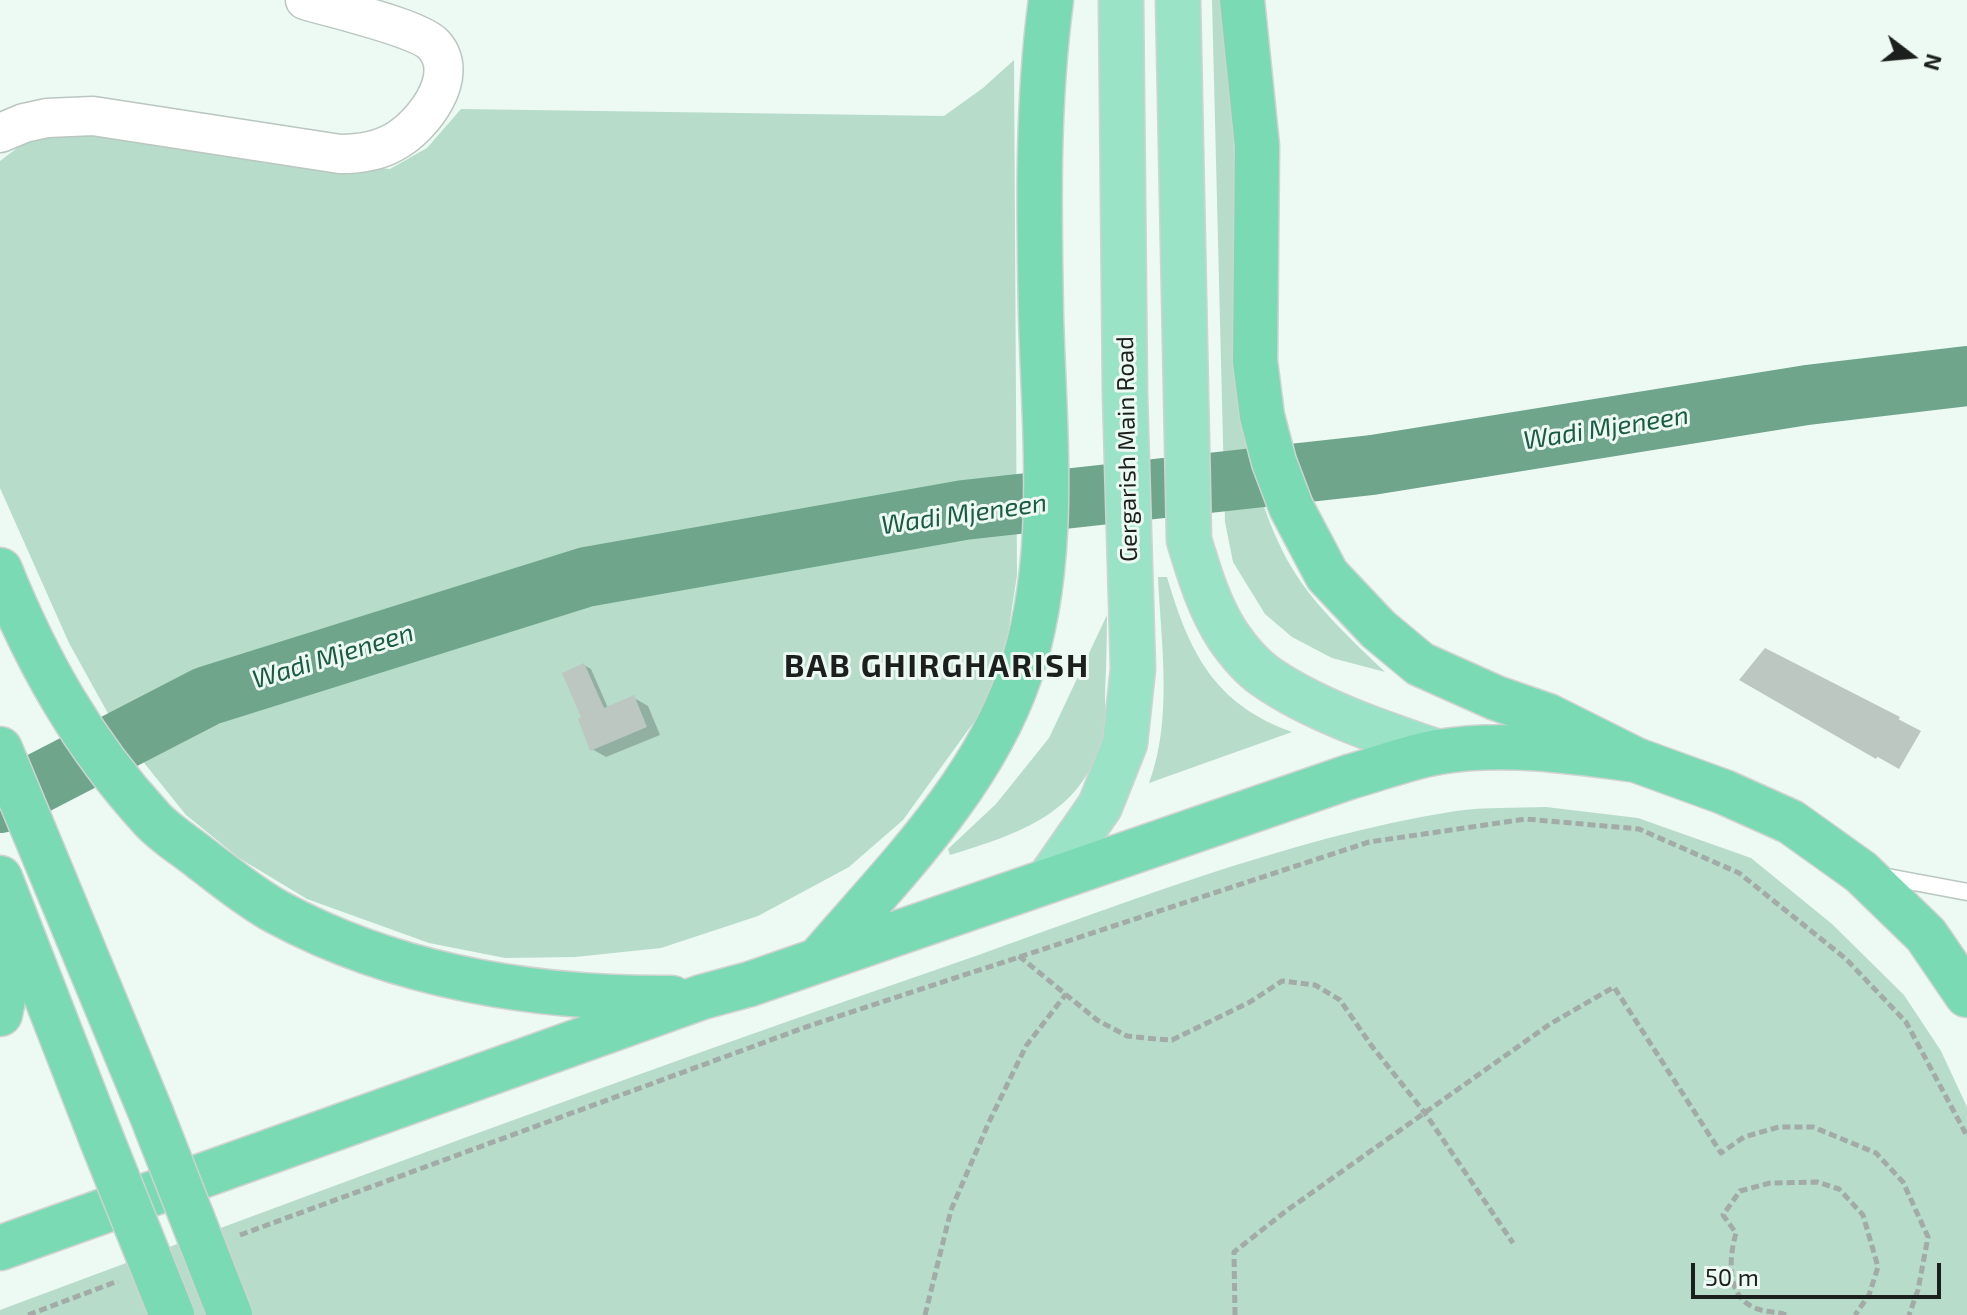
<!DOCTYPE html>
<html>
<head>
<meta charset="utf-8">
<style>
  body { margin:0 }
  #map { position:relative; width:1967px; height:1315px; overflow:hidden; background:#edf9f3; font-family:"Exo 2",sans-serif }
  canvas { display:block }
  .north { position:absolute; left:1871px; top:16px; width:80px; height:80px; -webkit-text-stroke:6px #edf9f3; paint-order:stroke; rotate:106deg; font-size:22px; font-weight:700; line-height:32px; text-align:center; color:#1b201e }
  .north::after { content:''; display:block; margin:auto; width:28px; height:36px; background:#1b201e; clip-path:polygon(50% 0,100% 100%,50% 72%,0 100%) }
  .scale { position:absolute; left:1691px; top:1263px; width:250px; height:36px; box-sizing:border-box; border:4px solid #1b201e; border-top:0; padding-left:10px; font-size:24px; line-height:28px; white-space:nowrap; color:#1b201e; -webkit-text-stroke:6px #edf9f3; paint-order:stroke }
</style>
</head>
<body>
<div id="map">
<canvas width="1967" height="1315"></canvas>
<div class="north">N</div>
<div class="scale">50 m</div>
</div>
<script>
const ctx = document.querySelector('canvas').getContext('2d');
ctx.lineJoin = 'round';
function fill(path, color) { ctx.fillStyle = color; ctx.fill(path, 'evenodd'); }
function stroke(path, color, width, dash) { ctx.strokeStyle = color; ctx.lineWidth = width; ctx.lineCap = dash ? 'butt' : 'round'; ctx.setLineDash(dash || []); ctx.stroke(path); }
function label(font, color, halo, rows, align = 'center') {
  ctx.font = font + ' "Exo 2",sans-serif'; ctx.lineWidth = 6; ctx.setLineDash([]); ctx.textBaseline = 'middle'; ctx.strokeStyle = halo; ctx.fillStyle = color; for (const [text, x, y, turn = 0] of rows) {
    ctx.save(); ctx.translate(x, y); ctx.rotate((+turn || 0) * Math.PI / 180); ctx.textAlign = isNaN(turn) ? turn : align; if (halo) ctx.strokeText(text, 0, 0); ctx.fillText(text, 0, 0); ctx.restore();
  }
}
const green = new Path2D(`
  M1212,0H1219L1231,50C1233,119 1235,188 1237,256C1239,362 1237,474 1292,568C1316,608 1352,640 1385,672L1332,658L1292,637L1265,614L1233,562L1225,522Z
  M1014,60L1017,575L1008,634L984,708L903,820L849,867L758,916L661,948L575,957L505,958L429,943L307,899L239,858L186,815L116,728L69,643L0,488V161L25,142L74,132L390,169L427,148L461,109L944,116L983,88Z
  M1158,577H1167C1189,652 1214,704 1292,732L1149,783C1173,719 1161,644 1158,577Z
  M1107,615C1107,642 1106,668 1105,695C1105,707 1107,720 1104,732C1085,813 1021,833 950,855L948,849L996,804L1049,738Z
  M1546,807L1638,818L1751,858L1832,924L1904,995L1941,1051L1967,1107V1315H0V1310C315,1193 629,1075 947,966C1111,909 1284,838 1456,811C1485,807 1516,808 1546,807Z`);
const shadow = new Path2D(`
  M1766,650L1921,731L1899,769L1742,680Z
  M584,665L591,669L608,708L634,698L648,706L660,735L606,757L592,749L584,718Z`);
const river = new Path2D(`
  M0,803L207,696L586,577L964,510L1372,465L1807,395L1967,376`);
const building = new Path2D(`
  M1765,648L1900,717L1876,759L1739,680Z
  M584,663L604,708L634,695L647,727L590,751L578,719L581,717L562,673Z`);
const path = new Path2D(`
  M1019,956L1097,1020L1127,1036L1156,1039L1172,1040L1250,1002L1282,981L1315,985L1340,1000L1371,1045L1425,1113L1513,1243
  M240,1235L806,1027L1369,842L1526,819L1639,829L1739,873L1846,959L1906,1022L1967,1136
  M28,1315L118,1281
  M925,1315L951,1210L989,1122L1026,1046L1066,994
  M1235,1315L1234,1252L1286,1211L1550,1024L1614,987L1721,1153L1744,1137L1779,1127H1813L1876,1153L1903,1182L1928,1237L1918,1290L1909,1315
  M1786,1315C1778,1311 1770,1313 1761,1310C1726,1301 1728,1261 1736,1233L1723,1215L1740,1191L1770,1183L1817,1182L1839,1189L1863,1215L1878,1267L1869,1295L1855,1315`);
const service = new Path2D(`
  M1882,876L1967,892`);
const tertiary = new Path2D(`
  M0,133L24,123L47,118L93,116L340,154C359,154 377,152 394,142C422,127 462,76 434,45C419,28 331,8 305,0`);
const primary = new Path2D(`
  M1178,0L1189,540C1199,573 1209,607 1228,636C1237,649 1252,667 1265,676C1311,709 1384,734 1438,752
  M1050,878L1100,806L1125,743L1133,669L1125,395L1121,0`);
const trunk = new Path2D(`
  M1242,0L1257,146L1255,361L1262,416L1274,462L1291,507L1327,575L1378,629L1420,664L1496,698L1548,716L1636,760L1724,792L1791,822L1861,872L1926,935L1967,995
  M0,570C37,662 83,744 151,818C165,834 186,846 203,860C227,878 251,898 277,912C397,977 538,999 672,998
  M0,749L151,1113
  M0,878L100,1135
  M821,957C895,871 981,786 1019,677C1059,564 1044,432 1041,315C1039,211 1037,103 1051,0
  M0,1014L10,964L12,921
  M0,1248L702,997L750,984L1349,777C1378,769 1409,757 1438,752C1504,741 1571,751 1636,760`);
const trunkBridge = new Path2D(`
  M151,1113L230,1315
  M100,1135L172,1315`);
const streetNames = [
  ["Gergarish Main Road",1127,449,-91]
];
const waterNames = [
  ["Wadi Mjeneen",1606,428,-9],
  ["Wadi Mjeneen",964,514,-8],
  ["Wadi Mjeneen",333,656,-17]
];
const districtNames = [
  ["BAB GHIRGHARISH",937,666]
];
fill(green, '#b7dcca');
fill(shadow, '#0003');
stroke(river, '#6ea58b', 60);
fill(building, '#bcc7c1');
stroke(service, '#bac6c0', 19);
stroke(tertiary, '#bac6c0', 41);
stroke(primary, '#d1d2d2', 47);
stroke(trunk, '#d1d2d2', 47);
stroke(path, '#a2aba7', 5, [8, 4]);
stroke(service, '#fff', 16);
stroke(tertiary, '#fff', 38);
stroke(primary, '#9be3c7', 44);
stroke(trunk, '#7adab4', 44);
stroke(trunkBridge, '#d1d2d2', 47, []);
stroke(trunkBridge, '#7adab4', 44);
label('24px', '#1b201e', '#edf9f3', streetNames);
label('italic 26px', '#1a5c43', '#edf9f3', waterNames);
ctx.letterSpacing = '2px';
label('bold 32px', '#1b201e', '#edf9f3', districtNames);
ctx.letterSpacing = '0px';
</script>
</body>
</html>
